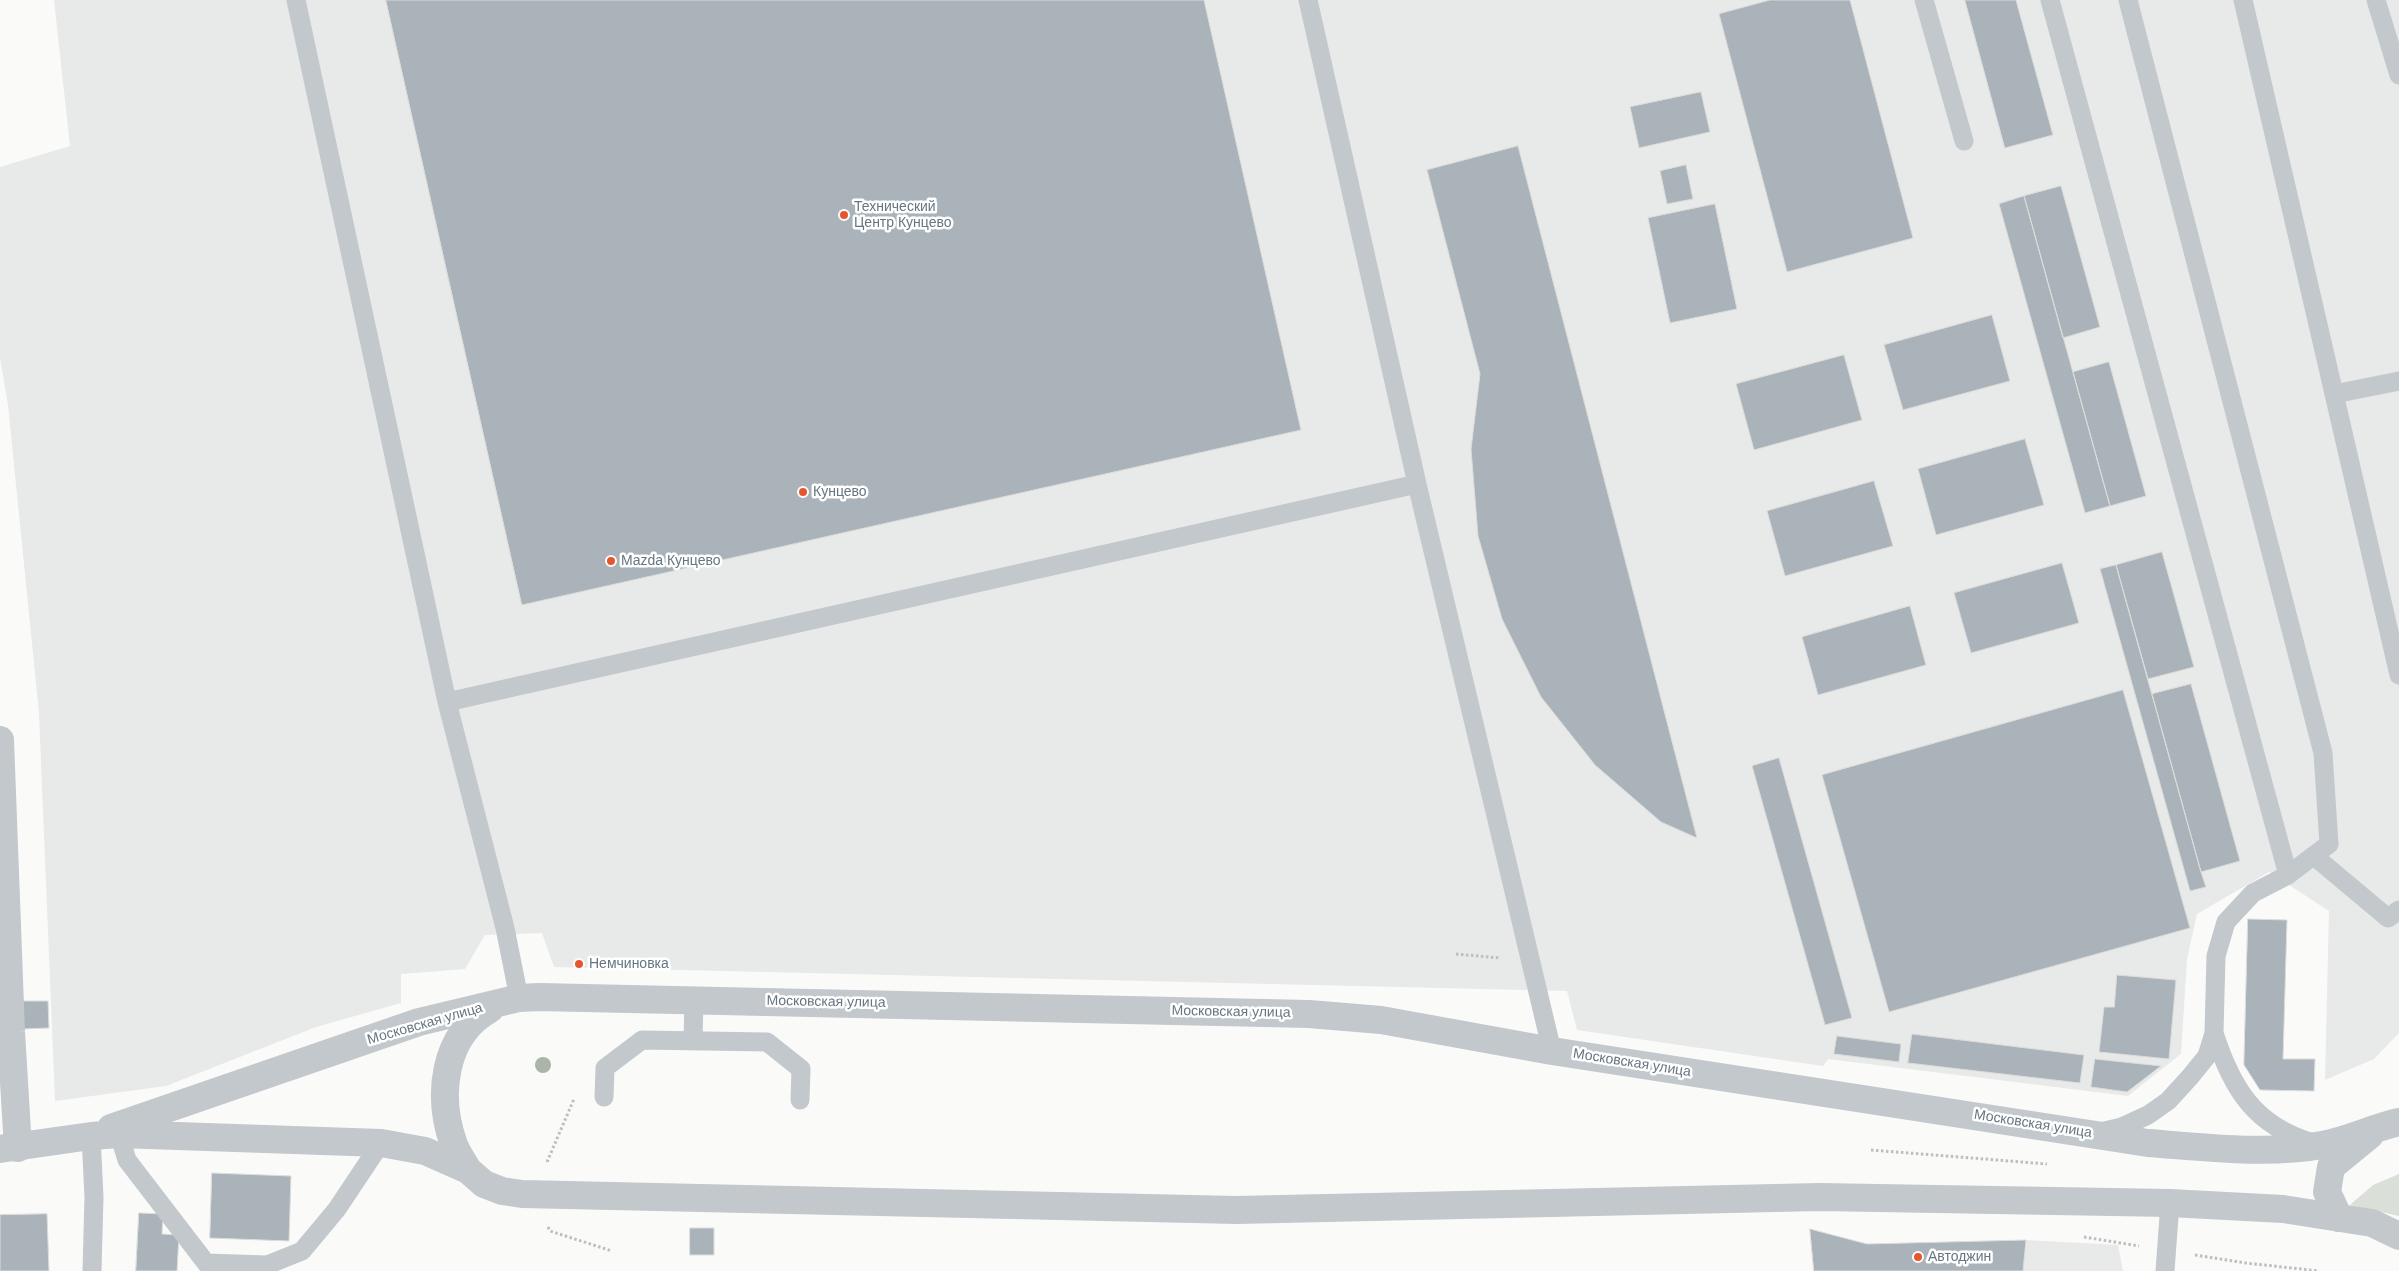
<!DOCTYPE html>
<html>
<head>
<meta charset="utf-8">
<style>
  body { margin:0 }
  canvas { display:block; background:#fafaf8 }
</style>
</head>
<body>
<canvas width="2399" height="1271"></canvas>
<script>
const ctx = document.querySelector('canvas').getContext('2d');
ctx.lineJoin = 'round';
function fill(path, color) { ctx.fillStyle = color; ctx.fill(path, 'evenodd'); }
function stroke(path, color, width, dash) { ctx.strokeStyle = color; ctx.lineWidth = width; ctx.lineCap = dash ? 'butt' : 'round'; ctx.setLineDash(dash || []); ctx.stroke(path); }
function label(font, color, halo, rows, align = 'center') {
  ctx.font = font + ' Arial,sans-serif'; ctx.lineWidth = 5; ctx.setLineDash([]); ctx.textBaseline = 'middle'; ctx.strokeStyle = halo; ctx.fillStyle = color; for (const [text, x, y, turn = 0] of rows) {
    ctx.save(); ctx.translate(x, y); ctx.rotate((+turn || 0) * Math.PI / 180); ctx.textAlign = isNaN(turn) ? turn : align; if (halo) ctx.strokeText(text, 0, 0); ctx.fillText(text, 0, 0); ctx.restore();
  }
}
const built = new Path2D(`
  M54,0H2399V1033L2374,1059L2325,1080L2329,911L2269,872L2197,914L2187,959L2181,1054L2128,1096L1828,1059L1823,1066L1577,1030L1567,991L554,967L542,933L485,935L465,969L401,974V1003L316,1027L166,1086L55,1101L39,713L8,405L0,358V167L70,146Z
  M2026,1240L2118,1245L2123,1271H2023Z`);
const green = new Path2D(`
  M2399,1174V1216L2350,1205L2373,1185Z`);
const building = new Path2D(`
  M386,0H1204L1301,430L522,605Z
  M1770,0H1850L1913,238L1787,272L1719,14Z
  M1965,0H2016L2053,135L2005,148Z
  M1701,92L1710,132L1639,148L1630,107Z
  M1518,146L1697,838L1661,822L1595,765L1541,697L1502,619L1478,536L1471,449L1480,374L1427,170Z
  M1686,165L1693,199L1667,204L1660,171Z
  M2061,186L2100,327L2063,338L2024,196Z
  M2024,196L2110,506L2085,513L1999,204Z
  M1715,204L1737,309L1670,323L1648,218Z
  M1992,315L2010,381L1903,410L1884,345Z
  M1844,355L1862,420L1754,450L1736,384Z
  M2109,362L2146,496L2110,506L2073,372Z
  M2025,439L2044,505L1936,535L1918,469Z
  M1874,481L1893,546L1785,576L1767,511Z
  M2162,552L2194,667L2148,679L2116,565Z
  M2062,563L2079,623L1971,653L1954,593Z
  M2116,565L2201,872L2206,887L2190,891L2100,569Z
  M1910,606L1926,665L1818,695L1802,637Z
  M2191,684L2240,861L2201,872L2152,694Z
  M2123,690L2190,928L1889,1012L1822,775Z
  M1779,758L1852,1018L1825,1025L1752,766Z
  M2248,919L2287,920L2283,1059H2315L2314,1091L2260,1090L2244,1065Z
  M2117,975L2176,980L2169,1059L2099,1052L2104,1007H2114Z
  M21,1001H48L49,1028L22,1029Z
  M1912,1034L2084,1055L2080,1083L1908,1063Z
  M1837,1036L1901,1044L1899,1062L1834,1054Z
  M2095,1059L2161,1066L2127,1092L2091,1087Z
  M212,1173L291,1176L289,1241L210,1238Z
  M139,1213L163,1214L162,1234L179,1235L177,1271H136Z
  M47,1214L49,1271H0V1215Z
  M690,1228H714V1255H690Z
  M1810,1229L1867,1244L2026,1240L2023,1271H1814Z`);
const path = new Path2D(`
  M1456,954L1500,958
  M1871,1150L2047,1164
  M547,1162L574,1099
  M548,1227L550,1231L612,1251
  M2084,1237L2139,1246
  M2195,1255L2246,1263L2319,1271`);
const service = new Path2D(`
  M296,0L447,702L505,928L519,998
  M1308,0L1417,484L1552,1051
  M1924,0L1964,141
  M2050,0L2288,875
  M2243,0L2399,675
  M2376,0L2399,75
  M2334,394L2399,381
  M447,702L1417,484
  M2314,856L2388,918L2399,910
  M2214,1033C2232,1089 2255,1126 2313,1143
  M693,1041L694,999
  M604,1097L605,1068L642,1040L767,1042L801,1069L800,1100
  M2100,1132L2122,1127L2148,1115L2168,1101L2190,1077L2207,1056L2214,1033L2216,956L2226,922L2253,893L2288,875L2329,844L2323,753L2128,0
  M119,1134L127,1160L206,1263L267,1265L302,1251L337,1209L381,1143
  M91,1136L94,1197L92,1271
  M2165,1271L2170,1203`);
const minor = new Path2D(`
  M0,740L11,1032L18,1148`);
const tertiary = new Path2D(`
  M111,1128L419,1022L519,998L539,997L1309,1014L1381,1020L1552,1051L2148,1143C2203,1147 2268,1155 2322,1145C2348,1140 2373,1128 2399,1122
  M0,1149L91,1136L119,1134L381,1143L425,1151L468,1170L484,1184L502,1191L522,1194L1237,1210L1820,1197L2170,1203L2283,1209L2372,1223L2399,1236
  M468,1170C463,1161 456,1152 453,1142C437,1095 443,1035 490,1009
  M2339,1218L2327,1192L2331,1167L2370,1135`);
const trees = [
  [543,1065]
];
const markers = [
  [844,215,5,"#e4572e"],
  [803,492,5,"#e4572e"],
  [611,561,5,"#e4572e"],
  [579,964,5,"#e4572e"],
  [1918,1257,5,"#e4572e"]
];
const poiNames = [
  ["Технический",854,207],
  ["Центр Кунцево",854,223],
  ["Кунцево",813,492],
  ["Mazda Кунцево",621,561],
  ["Немчиновка",589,964],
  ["Автоджин",1928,1257]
];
const streetNames = [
  ["Московская улица",826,1002,1],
  ["Московская улица",1231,1012,1],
  ["Московская улица",425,1024,-16],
  ["Московская улица",1632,1063,9],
  ["Московская улица",2033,1124,9]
];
fill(built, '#e8e9e9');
fill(green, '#dadfd7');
fill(building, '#aab3b9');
stroke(building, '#dcdcda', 1);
stroke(path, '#bbbfc2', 3, [2.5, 2.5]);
stroke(service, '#c3c8cc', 19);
stroke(minor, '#c3c8cc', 28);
stroke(tertiary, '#c3c8cc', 28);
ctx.fillStyle = '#aab4a7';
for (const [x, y] of trees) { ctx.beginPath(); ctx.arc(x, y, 8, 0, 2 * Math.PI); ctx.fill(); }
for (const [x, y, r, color] of markers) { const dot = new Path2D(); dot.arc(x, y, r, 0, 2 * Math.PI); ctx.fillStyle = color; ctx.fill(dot); stroke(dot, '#fff', 2); }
label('14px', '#657683', '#fff', poiNames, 'left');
label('14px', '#657683', '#fff', streetNames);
</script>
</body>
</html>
